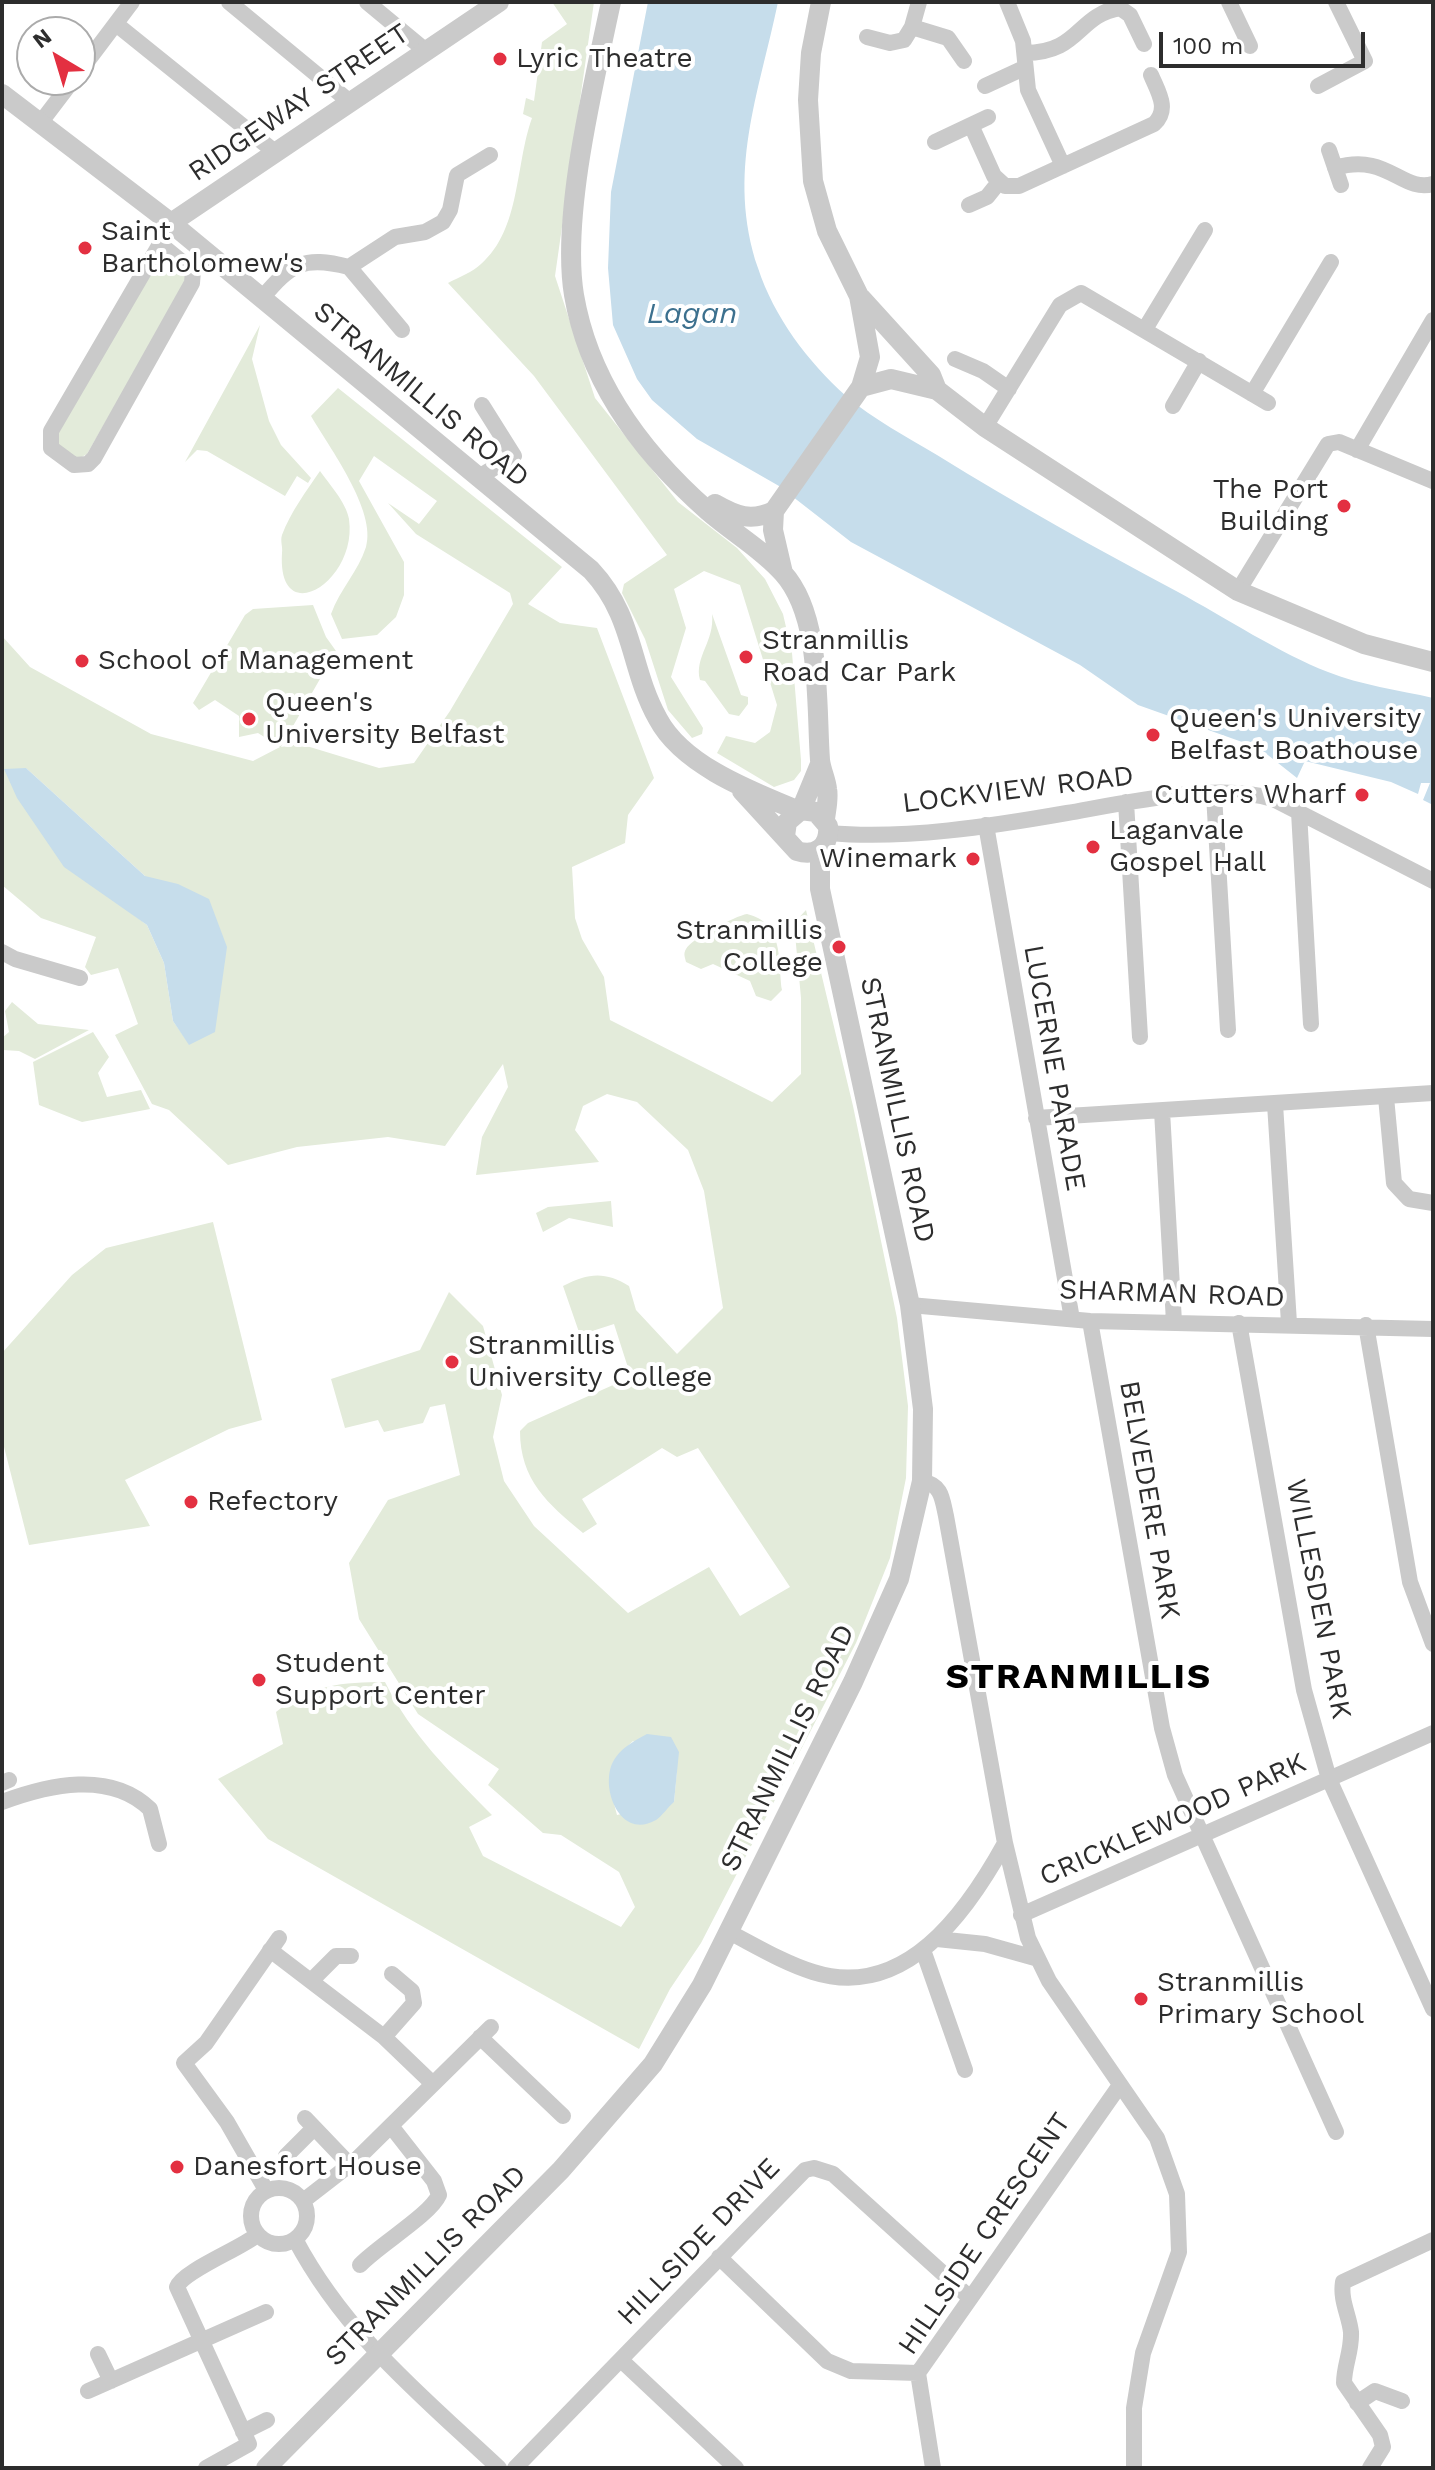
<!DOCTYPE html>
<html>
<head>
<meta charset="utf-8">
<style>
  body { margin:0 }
  #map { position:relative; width:1435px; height:2470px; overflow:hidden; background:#fff; font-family:"Work Sans",sans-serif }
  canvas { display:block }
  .frame { position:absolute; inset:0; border:4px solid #2d2d2d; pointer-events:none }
  .north { position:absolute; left:16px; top:16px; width:80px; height:80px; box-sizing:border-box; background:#fff; border:2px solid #ababab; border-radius:50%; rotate:322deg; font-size:22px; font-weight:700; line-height:32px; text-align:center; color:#2d2d2d }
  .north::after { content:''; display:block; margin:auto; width:28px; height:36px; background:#e33041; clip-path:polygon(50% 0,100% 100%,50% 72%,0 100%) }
  .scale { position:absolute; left:1159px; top:32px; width:206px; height:36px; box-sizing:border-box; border:4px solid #2d2d2d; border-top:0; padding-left:10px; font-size:24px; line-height:28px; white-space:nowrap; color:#2d2d2d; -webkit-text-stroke:6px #fff; paint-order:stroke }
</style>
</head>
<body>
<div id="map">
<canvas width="1435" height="2470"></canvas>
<div class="frame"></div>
<div class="north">N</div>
<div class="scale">100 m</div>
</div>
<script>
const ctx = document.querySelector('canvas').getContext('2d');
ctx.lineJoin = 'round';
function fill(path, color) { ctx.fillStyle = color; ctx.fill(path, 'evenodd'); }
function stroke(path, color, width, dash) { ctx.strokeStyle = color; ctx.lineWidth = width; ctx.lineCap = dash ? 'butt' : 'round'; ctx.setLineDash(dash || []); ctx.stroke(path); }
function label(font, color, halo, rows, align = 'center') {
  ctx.font = font + ' "Work Sans",sans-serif'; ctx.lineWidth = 8; ctx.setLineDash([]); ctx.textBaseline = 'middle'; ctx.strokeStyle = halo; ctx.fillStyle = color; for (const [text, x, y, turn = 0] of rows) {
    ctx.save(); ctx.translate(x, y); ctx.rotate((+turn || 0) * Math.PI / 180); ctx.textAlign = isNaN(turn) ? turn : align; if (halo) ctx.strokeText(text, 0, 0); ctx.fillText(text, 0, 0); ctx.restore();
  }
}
const green = new Path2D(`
  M552,2H594L555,276L595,398L678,502L737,548L765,579L783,614L792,653L801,760V771L794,780L774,787L717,753L726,736L755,743L770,732L777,705L740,585L704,571L674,589L686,628L671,677L703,728L702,734L692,738L668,710L645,639L622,593L624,584L667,555L534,376L448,283C459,277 473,272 481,264C521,229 515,165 532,118L523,114L526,98L534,101L542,42L567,24Z
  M158,254L185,271L188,279L87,454L78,459L66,457L54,437Z
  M260,325L252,359L269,421L281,445L311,478L308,483L297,476L285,496L207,451L197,450L185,462Z
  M338,388L562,567L528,604L560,623L597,628L654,778L628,815L625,843L572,867L575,918L582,939L604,977L610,1020L772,1102L801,1074V998L794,923L806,910L853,1106L897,1318L908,1406L906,1478L890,1558L856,1643L701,1943L670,1989L639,2049L268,1839L218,1779L283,1744L276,1712C309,1685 343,1682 385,1682C411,1735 451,1773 492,1815L469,1827L483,1856L621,1927L635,1907L619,1872L561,1835L543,1833L488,1785L499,1769L418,1714L359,1619L349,1563L388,1500L460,1475L445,1404L430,1407L423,1423L384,1432L378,1420L345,1428L331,1379L420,1350L449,1292L483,1326L502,1395L493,1437L504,1481L534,1526L628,1613L709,1567L740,1616L790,1587L698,1448L677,1457L662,1448L582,1499L597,1524L583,1533C548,1504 520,1480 520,1431L528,1423L631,1377L614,1324L580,1335L563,1286C588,1273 605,1271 629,1286L636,1310L677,1354L723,1308L704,1191L688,1150L637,1102L607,1094L583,1106L575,1130L599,1162L476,1175L482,1137L508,1087L503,1064L445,1146L388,1137L297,1147L228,1165L169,1110L152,1104L115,1035L138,1024L118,968L91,975L85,967L96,937L41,918L2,885V636L30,667L151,734L253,761L280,747L258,733L239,737V716L215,700L199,710L193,703L245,615L253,609L313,605L326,637L336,651L281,747L300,744L379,768L414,763L450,711L513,604L510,593L416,534L388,503L419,524L437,501L374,456L359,481L404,562V595L396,617L377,635L342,639L331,614C340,589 358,572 366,547C377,511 329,447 311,416ZM26,768L145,876L190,1045L173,1021L164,963L147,925L118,903ZM633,1741L677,1770L674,1802L617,1815C608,1779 604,1768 633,1741Z
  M320,471C329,484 346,502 349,519C358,582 277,631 282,553C283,547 280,541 282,535C290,513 307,490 320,471Z
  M712,614L741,695L748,697V704L739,716L729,714L705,681L700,680C694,657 715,641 712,614Z
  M747,914C784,923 778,959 782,990L771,1001L756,996L750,981L713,964L701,969L686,962C685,957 683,954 686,949C691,939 735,916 747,914Z
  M12,1002L38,1024L89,1030L35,1059L19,1051L3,1050L2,1038L9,1032L5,1011Z
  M93,1032L109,1057L98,1073L107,1097L141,1090L150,1109L82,1122L39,1105L33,1062Z
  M611,1201L613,1227L569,1218L543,1232L536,1213L548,1207Z
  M213,1222L262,1420L229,1429L125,1480L150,1526L29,1545L2,1439V1353L72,1275L106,1248Z`);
const water = new Path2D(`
  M648,2H778C759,94 726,173 758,268C774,317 808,362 846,396C873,419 907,437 937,455C1016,504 1097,549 1178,592C1224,617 1281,654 1328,672C1360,685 1399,690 1433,698V805L1423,800L1430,783H1421L1418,794L1391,782L1305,761L1297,778L1259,748L1138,705L1080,665L851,542L779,486L697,439L652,400L637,379L613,325L608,268L611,192Z
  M26,768L145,876L178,884L209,899L227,947L215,1032L189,1045L173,1021L164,963L147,925L64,867L17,798L4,769Z
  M647,1734L671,1737L679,1752L674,1802C668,1807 662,1816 656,1820C618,1842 597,1781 616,1757C624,1746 636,1740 647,1734Z`);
const minor = new Path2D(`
  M229,2L350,102
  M367,2L426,51
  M1007,2L1023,41L1028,90L1063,166
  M1229,2L1250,46
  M116,24L275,152
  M912,27L948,38L964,61
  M867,37L890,43L904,40L912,27L919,2
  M1025,53C1080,53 1077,15 1120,8L1130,15L1144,44
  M80,71L132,2
  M985,86L1024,68
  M1318,86L1365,61L1336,2
  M41,122L73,80
  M971,125L988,117
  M935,142L971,125L994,176L1005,186H1019L1154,124C1170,109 1158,92 1151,75
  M1329,150L1341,185
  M1335,168C1387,152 1402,193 1433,184
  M969,205L987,197L999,182
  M160,244L51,431V448L74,465L88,464L94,458L192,283L193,271L160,244L171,223
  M349,267L402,330
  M262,298C291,264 303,255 349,267L395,237L425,232L443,222L450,210L457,175L490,155
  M1145,329L1205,230
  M955,359L983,371L1009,389
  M1252,394L1331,262
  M1173,406L1199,361
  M985,427L1060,305L1081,293L1268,403
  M1357,450L1433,320
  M477,478L514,456L482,405
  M1238,591L1328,444L1339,442L1433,481
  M1214,795L1228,1030
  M1126,802L1140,1037
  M1299,812L1311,1024
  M986,825L1072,1319
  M829,833C904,840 993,826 1067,813C1124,803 1218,782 1273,799L1433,881
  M2,952L15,959L80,978
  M1386,1097L1394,1183L1409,1199L1433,1203
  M1275,1104L1289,1323
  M1162,1111L1174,1322
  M1036,1118L1433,1093
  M910,1305L1090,1321L1433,1329
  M1090,1321L1162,1728L1175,1775L1336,2132
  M1239,1323L1304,1690L1329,1779L1433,2009
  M1366,1325L1410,1582L1433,1644
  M922,1481C942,1485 942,1498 946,1516L1005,1843L1028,1938L1049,1981L1157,2138L1177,2194L1179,2252L1143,2353L1134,2408V2468
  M2,1783L9,1780
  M2,1802C48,1785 110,1770 150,1809L159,1844
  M1021,1915L1433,1733
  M729,1932C756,1946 784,1963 813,1972C905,2001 967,1912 1005,1843
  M937,1939L985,1944L1035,1958
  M270,1950L384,2037L433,2084
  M923,1950L965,2070
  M311,1981L336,1956H351
  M384,2037L414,2003L412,1991L392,1974
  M480,2037L563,2116
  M305,2118L350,2165
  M286,2156L314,2128
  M251 2216a28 28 0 1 1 56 0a28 28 0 1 1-56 0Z
  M266,2190L227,2122L184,2063L206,2043L279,1938
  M303,2201L356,2160L491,2027
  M295,2239C345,2334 422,2396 499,2468
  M719,2257L827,2361L851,2371L918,2373
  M360,2265C379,2245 430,2215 439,2195L434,2181L391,2126
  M98,2354L111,2381
  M621,2360L736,2468
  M88,2391L266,2312
  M1357,2403L1375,2391L1402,2401
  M243,2432L267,2420
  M206,2468L249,2444L177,2287C183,2271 240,2249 257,2235
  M515,2468L805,2170L814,2168L833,2174L969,2297
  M933,2468L918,2373L1120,2085
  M1370,2468L1383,2447L1380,2435L1344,2383C1344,2365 1352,2351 1351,2332C1349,2315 1340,2300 1343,2282L1433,2240`);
const tertiary = new Path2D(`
  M611,2C594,82 561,216 574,295C589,383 643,454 708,511C732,532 762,549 783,573C822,616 816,705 820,760C821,770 826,779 827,789C829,798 826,810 825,819
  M2,94L171,223L591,570C635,617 629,667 658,719C683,766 753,792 799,811
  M171,223L499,2
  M861,298L931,375L937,390
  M861,387L891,379L937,390L985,427L1238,591L1364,644L1433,662
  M715,504C736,516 751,522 774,511L861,387L870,357L859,296L827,231L813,181L808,100L811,53L821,2
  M774,511L773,530L783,573
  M742,791L797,851C816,857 830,846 828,826L816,812L801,810L787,822L785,836
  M801,810L820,764
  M266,2468L561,2170L653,2064L702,1985L853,1682L899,1579L922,1481L923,1409L910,1305L820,889V850`);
const markers = [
  [500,59,8,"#e33041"],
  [85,248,8,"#e33041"],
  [1344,506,8,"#e33041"],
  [746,657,8,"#e33041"],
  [82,661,8,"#e33041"],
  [249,719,8,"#e33041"],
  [1153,735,8,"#e33041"],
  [1362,795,8,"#e33041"],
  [1093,847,8,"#e33041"],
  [973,859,8,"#e33041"],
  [839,947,8,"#e33041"],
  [452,1362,8,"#e33041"],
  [191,1502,8,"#e33041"],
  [259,1680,8,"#e33041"],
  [1141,1999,8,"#e33041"],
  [177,2167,8,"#e33041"]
];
const poiNames = [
  ["Lyric Theatre",516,59],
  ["Saint",101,232],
  ["Bartholomew's",101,264],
  ["The Port",1328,490,"right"],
  ["Building",1328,522,"right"],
  ["Stranmillis",762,641],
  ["Road Car Park",762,673],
  ["School of Management",98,661],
  ["Queen's",265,703],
  ["University Belfast",265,735],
  ["Queen's University",1169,719],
  ["Belfast Boathouse",1169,751],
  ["Cutters Wharf",1346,795,"right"],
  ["Laganvale",1109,831],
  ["Gospel Hall",1109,863],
  ["Winemark",957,859,"right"],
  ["Stranmillis",823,931,"right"],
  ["College",823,963,"right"],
  ["Stranmillis",468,1346],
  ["University College",468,1378],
  ["Refectory",207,1502],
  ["Student",275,1664],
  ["Support Center",275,1696],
  ["Stranmillis",1157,1983],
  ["Primary School",1157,2015],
  ["Danesfort House",193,2167]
];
const streetNames = [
  ["RIDGEWAY STREET",299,103,-34],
  ["STRANMILLIS ROAD",421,395,40],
  ["LOCKVIEW ROAD",1018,790,-7],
  ["LUCERNE PARADE",1054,1068,80],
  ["STRANMILLIS ROAD",897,1110,78],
  ["SHARMAN ROAD",1172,1294,2],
  ["BELVEDERE PARK",1149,1500,80],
  ["WILLESDEN PARK",1318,1599,79],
  ["STRANMILLIS ROAD",788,1748,-64],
  ["CRICKLEWOOD PARK",1173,1820,-24],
  ["HILLSIDE CRESCENT",985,2234,-56],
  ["HILLSIDE DRIVE",699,2242,-46],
  ["STRANMILLIS ROAD",426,2266,-45]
];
const waterNames = [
  ["Lagan",692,314]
];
const districtNames = [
  ["STRANMILLIS",1079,1677]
];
fill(green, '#e3ebda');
fill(water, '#c6ddeb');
stroke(minor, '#cacaca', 16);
stroke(tertiary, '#cacaca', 20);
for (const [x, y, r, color] of markers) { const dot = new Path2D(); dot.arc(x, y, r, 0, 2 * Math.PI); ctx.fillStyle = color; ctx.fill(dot); stroke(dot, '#fff', 3); }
label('28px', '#2d2d2d', '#fff', poiNames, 'left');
label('28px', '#2d2d2d', '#fff', streetNames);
label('italic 30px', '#3c708e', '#fff', waterNames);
ctx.letterSpacing = '2px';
label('bold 36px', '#000', '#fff', districtNames);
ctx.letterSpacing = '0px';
</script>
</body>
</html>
